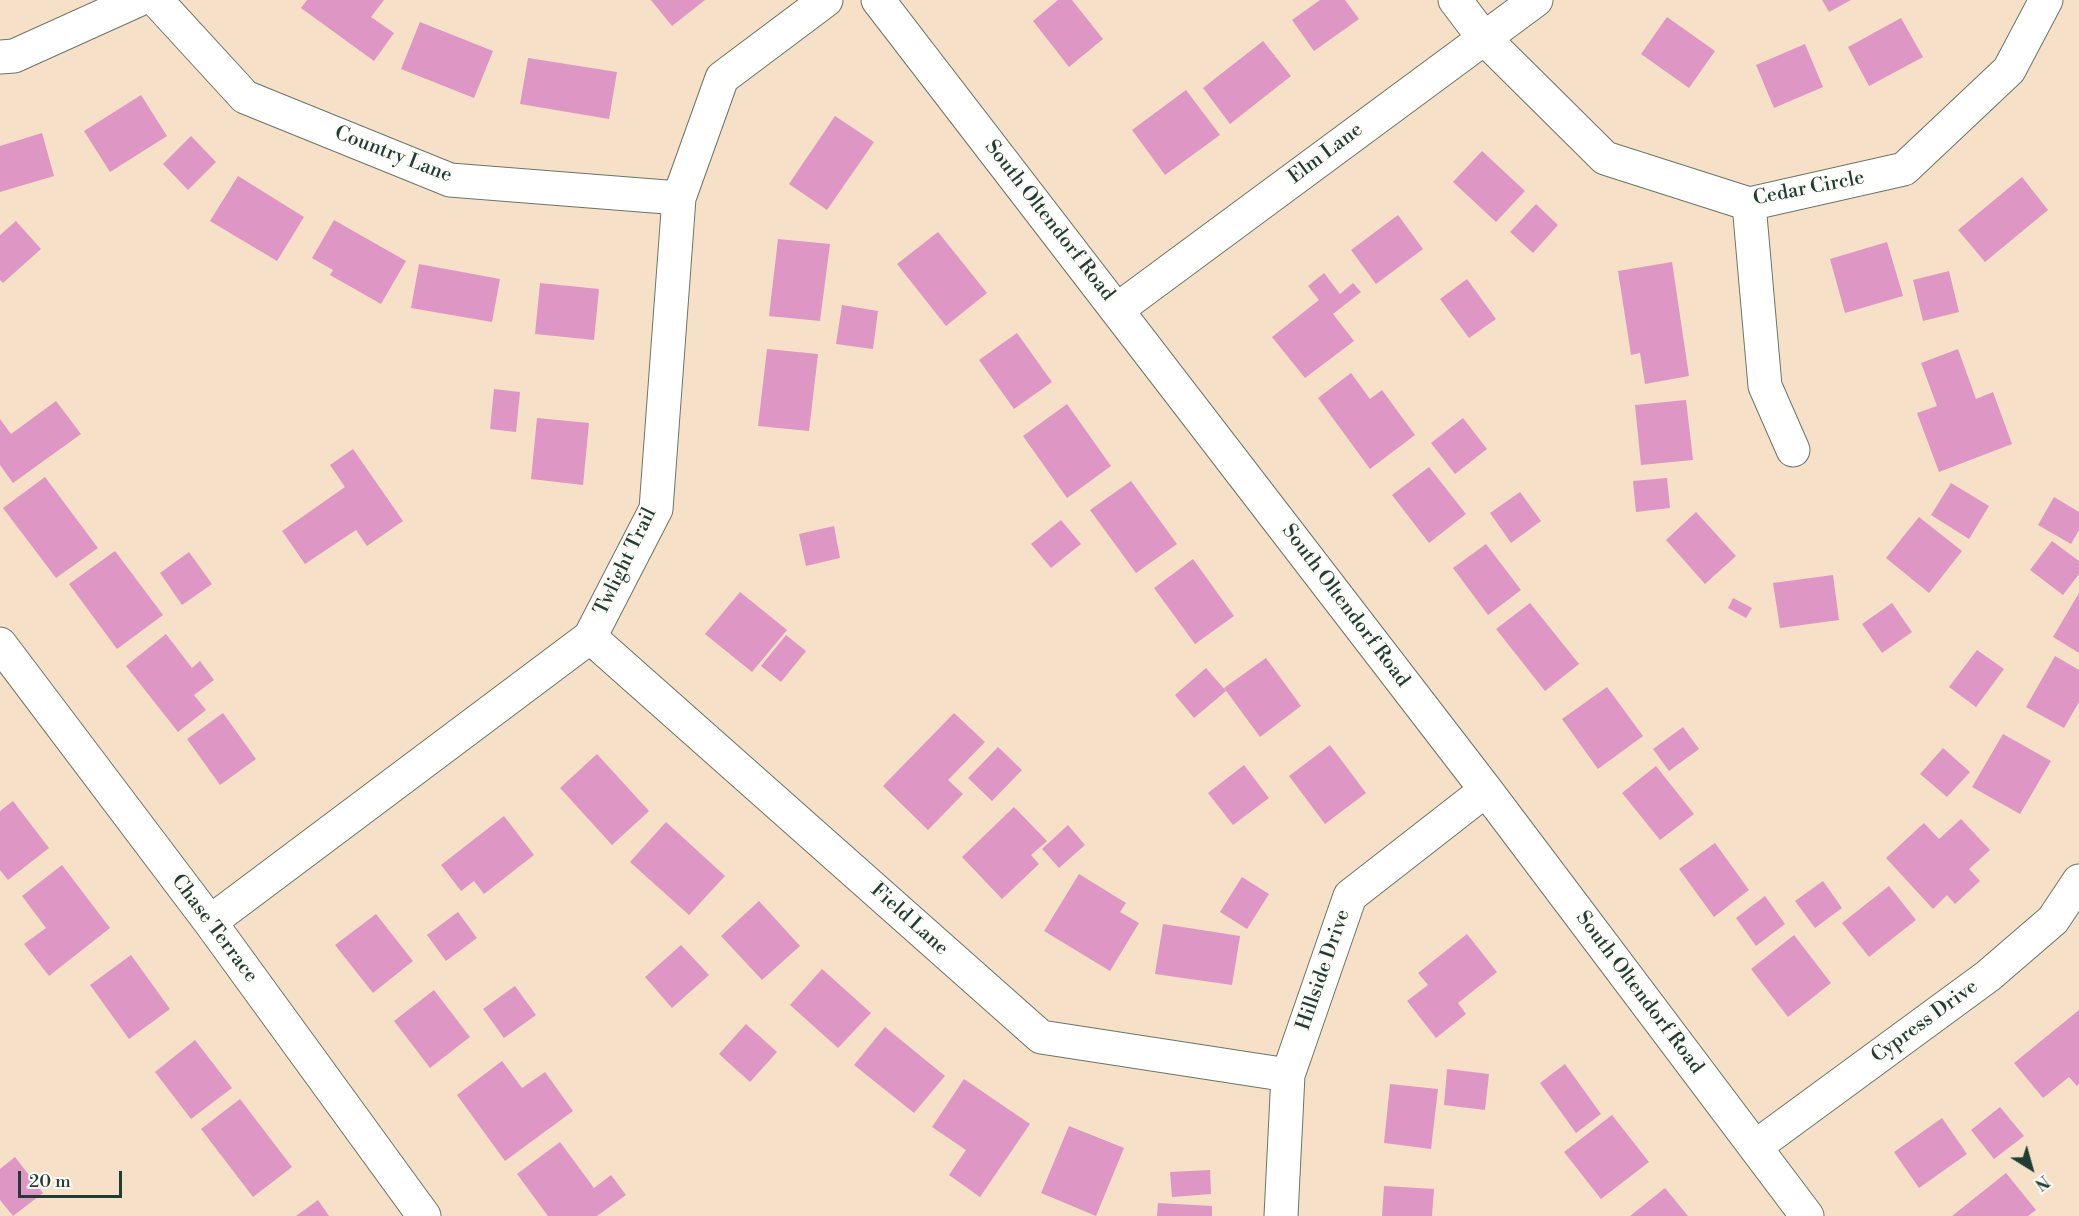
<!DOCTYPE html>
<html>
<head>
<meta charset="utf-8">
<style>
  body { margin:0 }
  #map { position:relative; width:2079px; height:1216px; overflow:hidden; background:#f6e0c7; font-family:"Libre Bodoni",serif }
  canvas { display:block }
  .north { position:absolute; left:2001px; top:1138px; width:60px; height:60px; -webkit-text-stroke:4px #fdfcf7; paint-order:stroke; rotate:143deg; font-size:16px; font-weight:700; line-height:24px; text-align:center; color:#1f3d34 }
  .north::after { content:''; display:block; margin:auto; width:21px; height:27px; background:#1f3d34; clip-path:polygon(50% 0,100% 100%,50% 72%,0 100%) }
  .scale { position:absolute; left:18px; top:1171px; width:104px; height:27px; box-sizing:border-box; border:3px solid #1f3d34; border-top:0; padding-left:8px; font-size:18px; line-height:21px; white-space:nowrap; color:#1f3d34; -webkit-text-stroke:4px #fdfcf7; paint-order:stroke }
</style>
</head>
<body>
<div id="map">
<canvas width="2079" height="1216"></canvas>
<div class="north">N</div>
<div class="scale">20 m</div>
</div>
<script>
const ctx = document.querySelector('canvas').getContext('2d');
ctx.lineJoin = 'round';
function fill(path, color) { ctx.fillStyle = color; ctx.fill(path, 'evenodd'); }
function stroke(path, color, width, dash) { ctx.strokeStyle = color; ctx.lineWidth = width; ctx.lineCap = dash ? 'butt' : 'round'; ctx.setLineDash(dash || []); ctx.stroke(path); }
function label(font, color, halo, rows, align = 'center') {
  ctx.font = font + ' "Libre Bodoni",serif'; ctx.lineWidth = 4.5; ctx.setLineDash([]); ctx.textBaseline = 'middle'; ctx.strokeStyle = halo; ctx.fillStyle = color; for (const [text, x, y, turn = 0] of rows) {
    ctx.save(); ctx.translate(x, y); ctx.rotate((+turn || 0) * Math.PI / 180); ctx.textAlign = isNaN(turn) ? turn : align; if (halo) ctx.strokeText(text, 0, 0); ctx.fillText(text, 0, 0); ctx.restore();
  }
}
const building = new Path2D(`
  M307,0H384L371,17L394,33L374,61L301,8Z
  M651,0H705L672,26Z
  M1058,0H1072L1103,39L1069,67L1033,21Z
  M1320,0H1345L1359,19L1314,51L1292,20Z
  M1822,0H1851L1829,12Z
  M1667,17L1715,51L1689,88L1641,54Z
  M1901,18L1923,57L1869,86L1848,47Z
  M420,22L493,51L474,98L401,69Z
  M1263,41L1291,76L1230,124L1203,88Z
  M1805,44L1823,87L1774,108L1756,65Z
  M528,58L617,72L609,119L520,104Z
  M1186,90L1220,135L1165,175L1132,130Z
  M141,95L167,136L110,172L84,131Z
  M835,116L874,142L827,210L789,184Z
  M42,133L54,176L0,192V146Z
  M191,136L216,162L188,190L163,164Z
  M1482,151L1525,191L1496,222L1453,182Z
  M238,176L304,217L277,261L210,221Z
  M2022,177L2048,210L1985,262L1958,230Z
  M1536,204L1558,225L1533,253L1510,232Z
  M1398,215L1423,249L1376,284L1351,250Z
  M334,220L406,261L381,304L330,275L333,270L312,258Z
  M16,221L41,249L3,283L0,280V235Z
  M938,232L987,293L946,326L897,264Z
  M778,239L830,244L820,321L769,316Z
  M1887,242L1903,296L1845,313L1830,259Z
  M1672,262L1689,376L1645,384L1640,353L1631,355L1618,271Z
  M419,264L500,279L492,322L411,308Z
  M1949,271L1959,312L1923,321L1913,280Z
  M1324,273L1340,294L1353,283L1361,292L1333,314L1354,341L1305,378L1272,337L1319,300L1308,286Z
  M1467,279L1496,319L1469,338L1440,299Z
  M540,283L599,289L594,340L535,334Z
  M842,305L878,311L873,349L836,344Z
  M1017,333L1052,382L1014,409L979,360Z
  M767,349L818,354L809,431L758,426Z
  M1958,349L1976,399L1993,392L2012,444L1939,472L1917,413L1937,406L1921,363Z
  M1351,373L1370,399L1382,390L1415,435L1370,469L1318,398Z
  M494,389L520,392L516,432L490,429Z
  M1686,400L1693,460L1641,465L1635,405Z
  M56,401L81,434L13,483L0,465V419L11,434Z
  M1067,404L1111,466L1067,498L1023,436Z
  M537,418L589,423L583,485L531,479Z
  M1463,418L1487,449L1455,474L1431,443Z
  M353,449L403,521L367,546L356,530L305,564L282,531L345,487L330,465Z
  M1429,467L1466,514L1429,543L1392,495Z
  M45,477L98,548L56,578L3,508Z
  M1667,478L1670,508L1636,512L1633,481Z
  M1131,481L1177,544L1136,573L1090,510Z
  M1951,483L1989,506L1969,539L1931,515Z
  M1520,492L1541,521L1511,543L1490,513Z
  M2054,497L2079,512V530L2071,544L2038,525Z
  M1696,512L1736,556L1705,584L1666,540Z
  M1919,517L1962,551L1929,593L1886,558Z
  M1061,520L1081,544L1051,568L1031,544Z
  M834,526L840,558L806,566L799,534Z
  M2052,541L2079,561V574L2063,595L2030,570Z
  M1486,544L1521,590L1488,615L1453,568Z
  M115,551L163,615L117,649L69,584Z
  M189,552L212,584L182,605L160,573Z
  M1193,559L1234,616L1195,644L1154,588Z
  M1833,575L1839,620L1780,628L1773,583Z
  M740,592L787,630L752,672L705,634Z
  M2079,593V653L2053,637Z
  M1733,598L1752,608L1746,618L1728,608Z
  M1530,603L1579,664L1545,691L1496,629Z
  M1892,603L1912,632L1882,653L1862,624Z
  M166,634L192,668L200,661L214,680L194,695L206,710L178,732L126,666Z
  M786,635L806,651L781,682L761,666Z
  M1977,650L2004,669L1976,707L1949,687Z
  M2055,656L2079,670V702L2064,728L2026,707Z
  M1266,658L1301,706L1260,737L1224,688Z
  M1206,668L1226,691L1194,718L1175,695Z
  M1607,687L1643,736L1598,769L1562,719Z
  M223,713L256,759L220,785L187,739Z
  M954,713L985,742L948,780L963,794L928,830L883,786Z
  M1683,727L1699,749L1669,771L1653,749Z
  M2003,734L2051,761L2020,814L1972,787Z
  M1330,745L1366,793L1325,824L1289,776Z
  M998,747L1022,770L992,801L968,778Z
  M1943,748L1970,772L1947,797L1920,774Z
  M597,754L649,811L612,845L560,788Z
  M1244,765L1269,798L1233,825L1208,793Z
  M1656,766L1694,814L1660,840L1622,793Z
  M13,801L49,848L8,880L0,870V811Z
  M1014,807L1047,841L1031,855L1039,864L1002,899L962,857Z
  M504,816L534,855L484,894L474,881L461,891L441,865Z
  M1961,819L1990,850L1969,869L1980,881L1955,904L1947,895L1933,909L1886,858L1924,823L1939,839Z
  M666,822L725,876L689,915L630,862Z
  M1068,825L1085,845L1059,868L1042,849Z
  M1715,843L1749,890L1714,917L1679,869Z
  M62,865L110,928L49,976L24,944L46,928L22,896Z
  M1079,874L1126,903L1120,912L1139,923L1110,971L1044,931Z
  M1242,877L1269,894L1247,929L1220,912Z
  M1823,881L1842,908L1815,928L1795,901Z
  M1889,886L1916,920L1869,957L1842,923Z
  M1765,896L1785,924L1756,946L1736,918Z
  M759,901L800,946L762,980L721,936Z
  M458,912L477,938L446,961L427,935Z
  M376,914L413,961L373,993L335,945Z
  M1163,924L1240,936L1232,985L1155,974Z
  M1467,934L1497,972L1458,1003L1466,1014L1436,1038L1407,1001L1428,985L1418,973Z
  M1794,935L1831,983L1788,1017L1751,969Z
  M681,945L709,975L672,1008L645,977Z
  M131,955L170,1009L129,1039L90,985Z
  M822,969L871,1013L838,1048L790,1005Z
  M515,986L536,1015L504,1038L483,1009Z
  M434,990L470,1037L430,1068L394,1021Z
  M2079,1010V1084L2077,1086L2069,1077L2043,1098L2014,1063Z
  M746,1024L777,1052L750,1082L719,1054Z
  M885,1027L945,1076L914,1113L854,1065Z
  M195,1040L232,1088L191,1119L155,1072Z
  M502,1061L522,1088L545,1072L573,1111L505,1161L457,1095Z
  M1565,1064L1601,1114L1576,1133L1540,1083Z
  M1447,1069L1489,1074L1485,1110L1444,1105Z
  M964,1079L1030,1124L980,1197L949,1175L966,1150L932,1127Z
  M1390,1084L1438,1089L1431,1149L1384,1143Z
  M240,1099L292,1167L253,1197L201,1129Z
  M2000,1107L2024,1136L1994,1159L1971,1130Z
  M1612,1115L1649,1162L1601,1199L1564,1152Z
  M1942,1118L1967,1154L1919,1188L1894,1152Z
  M1069,1126L1124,1148L1096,1216L1041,1193Z
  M560,1142L594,1188L611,1175L626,1195L597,1216H548L517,1174Z
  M15,1157L43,1193L13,1216L0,1200V1169Z
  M1210,1170L1211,1194L1172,1197L1170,1172Z
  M2006,1173L2036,1210L2028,1216H1952Z
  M1384,1186L1434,1189L1432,1216H1382Z
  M1665,1188L1688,1216H1630Z
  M318,1200L329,1216H296Z
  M1158,1203L1212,1206V1216H1157Z`);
const minor = new Path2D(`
  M156,0L245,97L450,180L679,198
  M878,0L1486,790L1807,1216
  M1455,0L1483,37L1605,158L1749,204L1904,169L2009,70L2046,0
  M0,57L14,56L138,0
  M1749,204L1765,386L1793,450
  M1118,309L1536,0
  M590,637L1041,1037L1288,1075
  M0,644L210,922L424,1216
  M210,922L590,637L656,509L679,198L722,78L826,0
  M1755,1147L1988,976L2053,920L2079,881
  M1281,1216L1288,1075L1350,896L1486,790`);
const streetNames = [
  ["Elm Lane",1326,154,-37],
  ["Country Lane",393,155,21],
  ["Cedar Circle",1809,189,-11],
  ["South Oltendorf Road",1049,221,52],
  ["Twlight Trail",626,562,-64],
  ["South Oltendorf Road",1345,606,53],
  ["Field Lane",909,920,42],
  ["Chase Terrace",214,929,53],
  ["Hillside Drive",1324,970,-71],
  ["South Oltendorf Road",1639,993,53],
  ["Cypress Drive",1925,1022,-36]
];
fill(building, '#de97c4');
stroke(minor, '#6a7667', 35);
stroke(minor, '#fff', 33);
label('20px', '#1f3d34', '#fdfcf7', streetNames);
</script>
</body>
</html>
